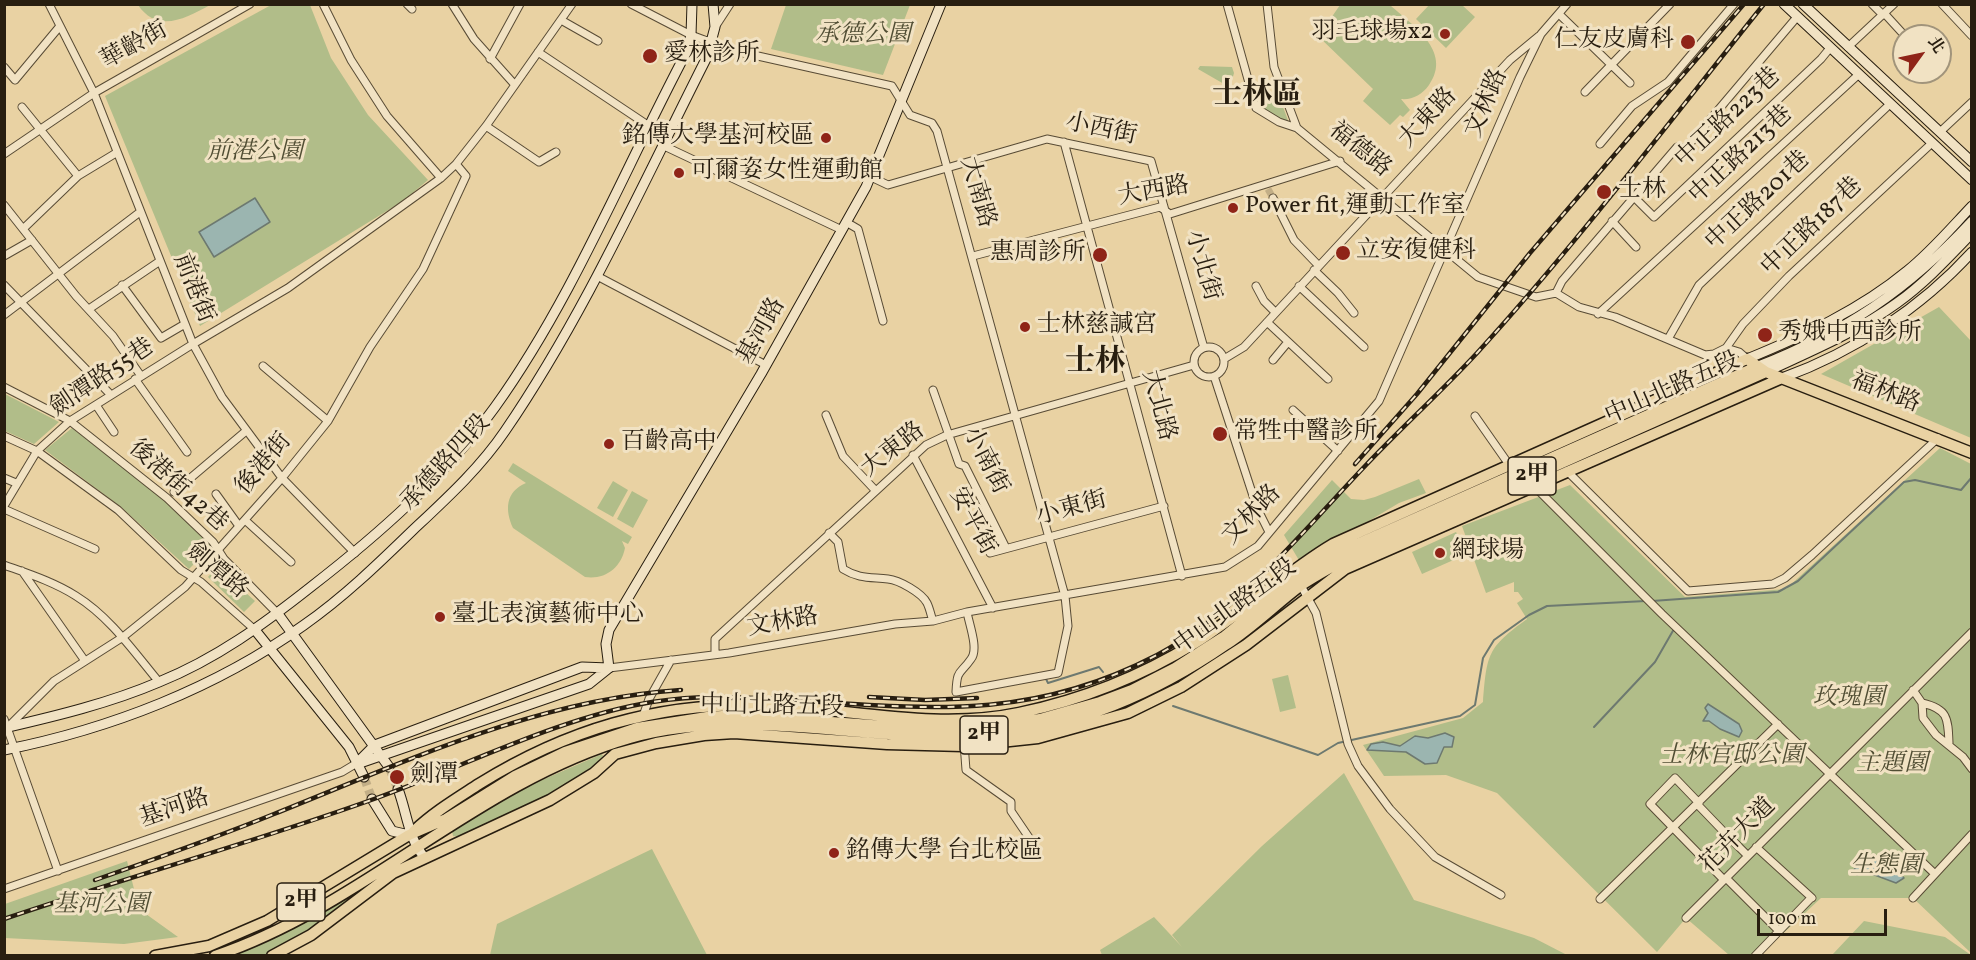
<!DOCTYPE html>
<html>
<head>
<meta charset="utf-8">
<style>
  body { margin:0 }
  #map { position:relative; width:1976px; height:960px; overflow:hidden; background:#e9d2a3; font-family:Vollkorn,"Noto Serif TC",serif }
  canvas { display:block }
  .frame { position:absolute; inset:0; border:6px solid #281e10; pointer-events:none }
  .north { position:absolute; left:1892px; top:24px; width:60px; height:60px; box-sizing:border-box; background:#f1e2c3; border:2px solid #a1947b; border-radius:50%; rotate:57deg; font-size:16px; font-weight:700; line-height:24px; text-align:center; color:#281e10 }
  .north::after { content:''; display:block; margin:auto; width:21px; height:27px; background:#8f2418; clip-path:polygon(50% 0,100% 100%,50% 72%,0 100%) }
  .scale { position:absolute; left:1757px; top:909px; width:130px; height:27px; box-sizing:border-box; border:3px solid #281e10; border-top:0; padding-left:8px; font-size:18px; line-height:21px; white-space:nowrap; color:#281e10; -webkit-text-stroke:4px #f1e2c3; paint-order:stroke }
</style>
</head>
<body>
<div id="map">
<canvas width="1976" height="960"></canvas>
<div class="frame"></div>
<div class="north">北</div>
<div class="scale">100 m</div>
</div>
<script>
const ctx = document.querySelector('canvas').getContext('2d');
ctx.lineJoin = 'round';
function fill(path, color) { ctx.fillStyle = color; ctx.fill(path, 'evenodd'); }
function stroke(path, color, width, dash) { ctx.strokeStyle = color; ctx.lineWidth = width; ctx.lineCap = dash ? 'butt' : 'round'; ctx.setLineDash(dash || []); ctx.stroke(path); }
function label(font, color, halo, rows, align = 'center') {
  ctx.font = font + ' Vollkorn,"Noto Serif TC",serif'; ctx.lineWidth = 6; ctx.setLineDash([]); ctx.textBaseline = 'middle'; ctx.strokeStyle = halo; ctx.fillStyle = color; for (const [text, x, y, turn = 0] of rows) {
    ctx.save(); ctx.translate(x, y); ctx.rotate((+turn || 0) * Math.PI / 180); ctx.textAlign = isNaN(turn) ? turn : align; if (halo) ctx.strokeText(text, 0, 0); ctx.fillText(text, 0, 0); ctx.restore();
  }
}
const green = new Path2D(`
  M1430,4L1462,5L1475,17L1446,48L1416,19Z
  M138,5H210C186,18 158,34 138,5Z
  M271,5H310L331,58L368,115L428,180L403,201L200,326L105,96Z
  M786,5V4L910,5L883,75L771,49Z
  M1340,5H1390C1412,25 1453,51 1429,85C1422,95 1412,100 1401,99L1410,110L1403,117L1400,115L1390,125L1363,101L1373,89L1318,36L1325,29L1330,32L1329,21Z
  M1200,66L1232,67L1234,73L1232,80L1224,84L1198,69Z
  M1277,91L1289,123L1264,111L1258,101Z
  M1939,307L1971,341V438L1821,374Z
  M5,394L59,422L34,444L5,431Z
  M72,428L165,500L213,545L189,569L121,507L45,450Z
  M1940,448L1971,464V953L1913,898H1821L1760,955H1729L1686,918L1657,952L1497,793L1446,775L1384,776L1363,745L1463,718L1483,702C1487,654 1487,648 1527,619L1517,603L1523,599L1518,592H1514V582L1486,593L1462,526L1570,485L1685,597L1786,589Z
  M513,463L632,537L628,544L622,541L625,548C621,568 605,580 585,577L513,528C505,510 505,492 526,483L508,471Z
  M1419,479L1426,493L1399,503L1300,562L1284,535L1332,480L1351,499L1364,500L1375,497Z
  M613,481L628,490L613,517L597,508Z
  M632,491L648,500L633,528L617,519Z
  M1456,532L1467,554L1422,574L1412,552Z
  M217,567L255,601L244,612L208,577Z
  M1288,675L1296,708L1280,712L1272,679Z
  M602,754L603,756C565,797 508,815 458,837L453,836L452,831L519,790Z
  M1344,773L1414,900L1534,938L1567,955H1102L1100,950L1154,917L1182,947L1172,935L1262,846Z
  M652,849L707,955H490L497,924Z
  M127,861L139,909L178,937L124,944L5,938V904Z
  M364,887C349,908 288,949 263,955C253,957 241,955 230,956L279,936Z
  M1864,921L1945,937L1971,955H1832Z`);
const water = new Path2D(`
  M255,198L270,222L214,257L199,232Z
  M1708,704L1739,724L1742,731L1739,737L1720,729L1709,721H1703L1708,713L1705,708Z
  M1445,733L1454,737L1452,747H1444L1437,763L1425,764L1406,752L1367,750L1371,744L1383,742L1400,746L1415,736L1428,738Z
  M1873,859L1896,869L1904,878L1896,883L1864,871L1857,875L1854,870L1859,863Z`);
const stream = new Path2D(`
  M1652,601L1778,592L1798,581L1904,482L1915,480L1961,490L1972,477
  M1045,677L1048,683L1099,667L1103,672
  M1173,706L1318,755L1338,743L1460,716L1475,705L1483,658L1494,640L1529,615L1547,606L1646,601
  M1594,727L1655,662L1674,629
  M1835,783L1930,874`);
const streetTunnel = new Path2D(`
  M1268,189L1273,198`);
const secondaryTunnel = new Path2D(`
  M389,767L398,789
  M364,777L372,799`);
const street = new Path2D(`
  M49,4L94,93L193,344L222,397L282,478L355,553
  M323,4L351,60L387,116L441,178
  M407,4L412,9
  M452,4L474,39L515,85
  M631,4L691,35L731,50L892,86L910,115L932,123L937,131L1065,596L1068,626L1058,673L956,692C957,668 960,675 971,659C979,649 969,624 967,612
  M1227,4L1256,108L1279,122L1297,128L1478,277L1536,297L1556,293L1579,307L1615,317L1705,355L1714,354L1726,348L1739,352L1747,359
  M1267,4L1274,67L1297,128
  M1872,4L1883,15
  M1942,4L1972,36
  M1884,13L1905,36
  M1559,14L1630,83
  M561,20L598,41
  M715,27L730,4
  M1848,47L1894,4
  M538,52L649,126
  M490,59L520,4
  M4,67L15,80L60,26
  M1585,92L1670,4
  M22,107L78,176
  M486,126L539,162L556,152
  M1940,132L1972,102
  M1064,142L1182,576
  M1600,144L1632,106L1668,82L1734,4
  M662,145L842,230
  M4,154L94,93L250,4
  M871,177L888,185L1047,139L1151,161L1204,348
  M1634,197L1654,217L1821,59L1830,48
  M1273,198L1294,240L1318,265
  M4,205L76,296L113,336L141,376
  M1612,221L1636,247
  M846,222L858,229L883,321
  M23,229L78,176L116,153
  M4,256L32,240
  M973,256L1160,207L1170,214L1340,161
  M1314,270L1338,293L1354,313
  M597,276L766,365
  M4,285L111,395
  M122,285L161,338L185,324
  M1256,286L1264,301L1275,312
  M1299,286L1364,347
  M1556,293L1562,281L1677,147L1686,148L1797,17
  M89,309L160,261
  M1598,314L1858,75
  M4,315L140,212
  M1267,322L1328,379
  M1668,339L1699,285L1890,104
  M1194 362a15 15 0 1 1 30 0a15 15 0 1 1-30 0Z
  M1726,348L1743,324L1789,276L1932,143
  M1224,359L1244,347L1510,60L1539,36
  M1273,360L1288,342
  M263,366L328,421
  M1214,376L1257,508L1269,532
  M135,379L187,452
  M4,387L70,421L167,498L213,542L224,559L278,614
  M933,390L959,464L965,466L1006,548
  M96,405L114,432
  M1293,410L1338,451
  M826,415L843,456L875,490
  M1475,416L1510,466
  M4,436L37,451L118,510L181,570L201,582L255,630
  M913,455L993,608
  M1567,471L1688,591L1773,584L1785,578L1812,555L1938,438
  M4,478L16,483
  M1534,486L1662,614L1935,874
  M174,492L246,431
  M216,494L239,526
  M4,506L37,451L70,421L193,344L288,288L441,178L456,164L486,126L572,4
  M4,509L95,549
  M245,520L291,562
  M829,533L838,542L843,569C859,579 870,577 888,579C899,580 922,593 927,603C930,609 931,616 933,621
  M990,553L1164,506
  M4,565C29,574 54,582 76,596C110,617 134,652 159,682
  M22,571L85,661
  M1299,582L1316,613L1348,744L1358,766L1390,809L1435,857L1501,895
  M715,654V639L926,445L947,435L1194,365
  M609,668L729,653L895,624L933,621L967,612L1225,567L1258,546L1379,401L1520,77L1541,34L1567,4
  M1913,690L1922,703L1923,718L1936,735L1963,757L1972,769
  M1922,703C1948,709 1948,718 1949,743
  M643,716L649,699L671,660
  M4,719L58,871
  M7,728L54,681L123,637L185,587L282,478L328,421L370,347L423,269L466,176L456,164
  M964,743L966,770L1011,802V811L1032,842
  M1699,803L1675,778L1650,804L1724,880
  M1698,805L1723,831
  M1728,836L1748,856
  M1756,847L1812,898
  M1726,878L1779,931
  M4,889L342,772L357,763
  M1913,898L1972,834
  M1600,899L1778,724
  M1686,918L1972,632
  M1755,956L1810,899`);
const secondary = new Path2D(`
  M1784,4L1972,180
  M1803,4L1972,162
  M1747,359C1803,336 1860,310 1907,271C1931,252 1951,228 1972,206
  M1756,367C1845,332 1907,291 1972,221
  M1766,372C1811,351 1857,332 1897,303C1925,283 1948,258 1972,233
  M1782,378C1854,352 1921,308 1972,252
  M278,614L389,767
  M255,630L349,747L364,777
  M609,668L606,644L609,630L761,374L866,187L941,4
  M4,728C56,716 110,703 159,682C216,659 264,624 312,586C379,534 445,476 495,407C573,298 624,170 686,53L691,35L692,4
  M4,750C110,729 216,688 304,625C344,597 379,563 413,530C446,499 480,468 505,431C585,314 643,183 707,57L715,27L713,4
  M357,763L375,745L582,667L609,668
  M360,763L589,684L609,668
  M398,789C407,813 408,837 424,857
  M372,799L392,831L409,835`);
const primary = new Path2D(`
  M414,831C434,812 456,799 479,784C566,730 656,703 759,705C844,707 933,731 1019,713C1081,700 1140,677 1195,643C1243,613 1284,573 1333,544L1747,359L1766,372L1972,453
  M155,956L209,946L267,921L409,835L446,819L515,776L565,752L637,728L707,717L737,715L898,727H982L1040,719L1100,702L1132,690L1175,668L1225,636L1297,578L1337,553L1756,367
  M215,956C364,906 477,782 630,738C751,704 876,747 999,734C1082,725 1159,691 1227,644C1253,627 1275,605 1300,586C1313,577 1328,569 1342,561L1766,372
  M272,956L311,935L393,873L550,800L594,773L615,754L656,743L704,735L734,733L887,744L963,746L1038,738L1128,713L1181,687L1246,645L1345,569L1782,378`);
const rail = new Path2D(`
  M1355,464L1417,394L1530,253L1744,4
  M869,697L925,700L977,698
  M95,880C155,859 215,838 274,814C404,762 539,699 681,690
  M4,919C127,877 252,843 374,799C463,767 560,717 652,702C707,693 753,698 809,701C939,710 1036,718 1157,655C1241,610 1301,533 1366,465C1402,427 1441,392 1477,353C1578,242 1670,121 1764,4`);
const markers = [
  [1445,34,6,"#8f2418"],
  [1688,42,8,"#8f2418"],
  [650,56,8,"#8f2418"],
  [826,138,6,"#8f2418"],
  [679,173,6,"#8f2418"],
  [1604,192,8,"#8f2418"],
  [1233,208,6,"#8f2418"],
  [1343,253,8,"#8f2418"],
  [1100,255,8,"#8f2418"],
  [1025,327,6,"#8f2418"],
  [1765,335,8,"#8f2418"],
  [1220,434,8,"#8f2418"],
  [609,444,6,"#8f2418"],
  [1440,553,6,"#8f2418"],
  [440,617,6,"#8f2418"],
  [397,777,8,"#8f2418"],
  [834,853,6,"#8f2418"]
];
const shields = [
  [1532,476,48],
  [984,735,48],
  [301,902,48]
];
const shieldNames = [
  ["2甲",1532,476],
  ["2甲",984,735],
  ["2甲",301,902]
];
const poiNames = [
  ["羽毛球場x2",1433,34,"right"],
  ["仁友皮膚科",1674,42,"right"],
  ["愛林診所",664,56],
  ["銘傳大學基河校區",814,138,"right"],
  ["可爾姿女性運動館",691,173],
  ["士林",1618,192],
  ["Power fit,運動工作室",1245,208],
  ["立安復健科",1356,253],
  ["惠周診所",1086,255,"right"],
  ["士林慈諴宮",1037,327],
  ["秀娥中西診所",1778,335],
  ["常牲中醫診所",1234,434],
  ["百齡高中",621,444],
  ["網球場",1452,553],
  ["臺北表演藝術中心",452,617],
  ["劍潭",410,777],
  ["銘傳大學 台北校區",846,853]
];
const parkNames = [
  ["承德公園",863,37],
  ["前港公園",255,154],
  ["玫瑰園",1849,700],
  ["士林官邸公園",1732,758],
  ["主題園",1892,766],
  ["生態園",1886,868],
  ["基河公園",101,907]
];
const streetNames = [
  ["華齡街",135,47,-29],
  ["文林路",1488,104,-67],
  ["大東路",1429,119,-47],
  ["中正路223巷",1729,119,-43],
  ["小西街",1101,131,12],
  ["福德路",1359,151,39],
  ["中正路213巷",1742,156,-43],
  ["大南路",976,193,74],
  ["大西路",1154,193,-10],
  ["中正路201巷",1759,202,-43],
  ["中正路187巷",1813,228,-44],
  ["小北街",1201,266,74],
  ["前港街",192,289,68],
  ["基河路",763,332,-61],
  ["劍潭路55巷",103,379,-34],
  ["中山北路五段",1673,390,-24],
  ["福林路",1885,394,21],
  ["大北路",1157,406,75],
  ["大東路",894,451,-38],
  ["小南街",984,461,63],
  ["承德路四段",447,464,-48],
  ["後港街",265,465,-50],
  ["後港街42巷",177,487,42],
  ["小東街",1072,510,-15],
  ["文林路",1253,516,-46],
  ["安平街",971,522,62],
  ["劍潭路",216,572,40],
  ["中山北路五段",1236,608,-36],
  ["文林路",783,624,-10],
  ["中山北路五段",772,708,1],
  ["基河路",175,810,-19],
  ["花卉大道",1739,837,-45]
];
const districtNames = [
  ["士林區",1257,97],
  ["士林",1095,364]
];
fill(green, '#b1bd89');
fill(water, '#9bb5b0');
stroke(water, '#6d7970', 1.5);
stroke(stream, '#6d7970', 2);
stroke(streetTunnel, '#c2ae86', 7, [7, 3.5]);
stroke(secondaryTunnel, '#c2ae86', 9, [9, 4.5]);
stroke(street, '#584b35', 9);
stroke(secondary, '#281e10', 11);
stroke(primary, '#281e10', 13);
stroke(street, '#f1e2c3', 7);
stroke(secondary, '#f1e2c3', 9);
stroke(primary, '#e9d2a3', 10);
stroke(rail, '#281e10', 4.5);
stroke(rail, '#f1e2c3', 2, [7]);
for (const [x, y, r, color] of markers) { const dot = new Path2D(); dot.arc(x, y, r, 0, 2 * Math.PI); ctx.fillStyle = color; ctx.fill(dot); stroke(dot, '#f1e2c3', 2); }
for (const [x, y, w] of shields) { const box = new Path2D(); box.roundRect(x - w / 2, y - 19, w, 38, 4.5); ctx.fillStyle = '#f1e2c3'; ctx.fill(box); stroke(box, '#281e10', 1.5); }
label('bold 22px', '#281e10', null, shieldNames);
label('24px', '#281e10', '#f1e2c3', poiNames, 'left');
label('italic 24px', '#514e34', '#f1e2c3', parkNames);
label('24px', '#281e10', '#f1e2c3', streetNames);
label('bold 30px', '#281e10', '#f1e2c3', districtNames);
</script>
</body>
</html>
